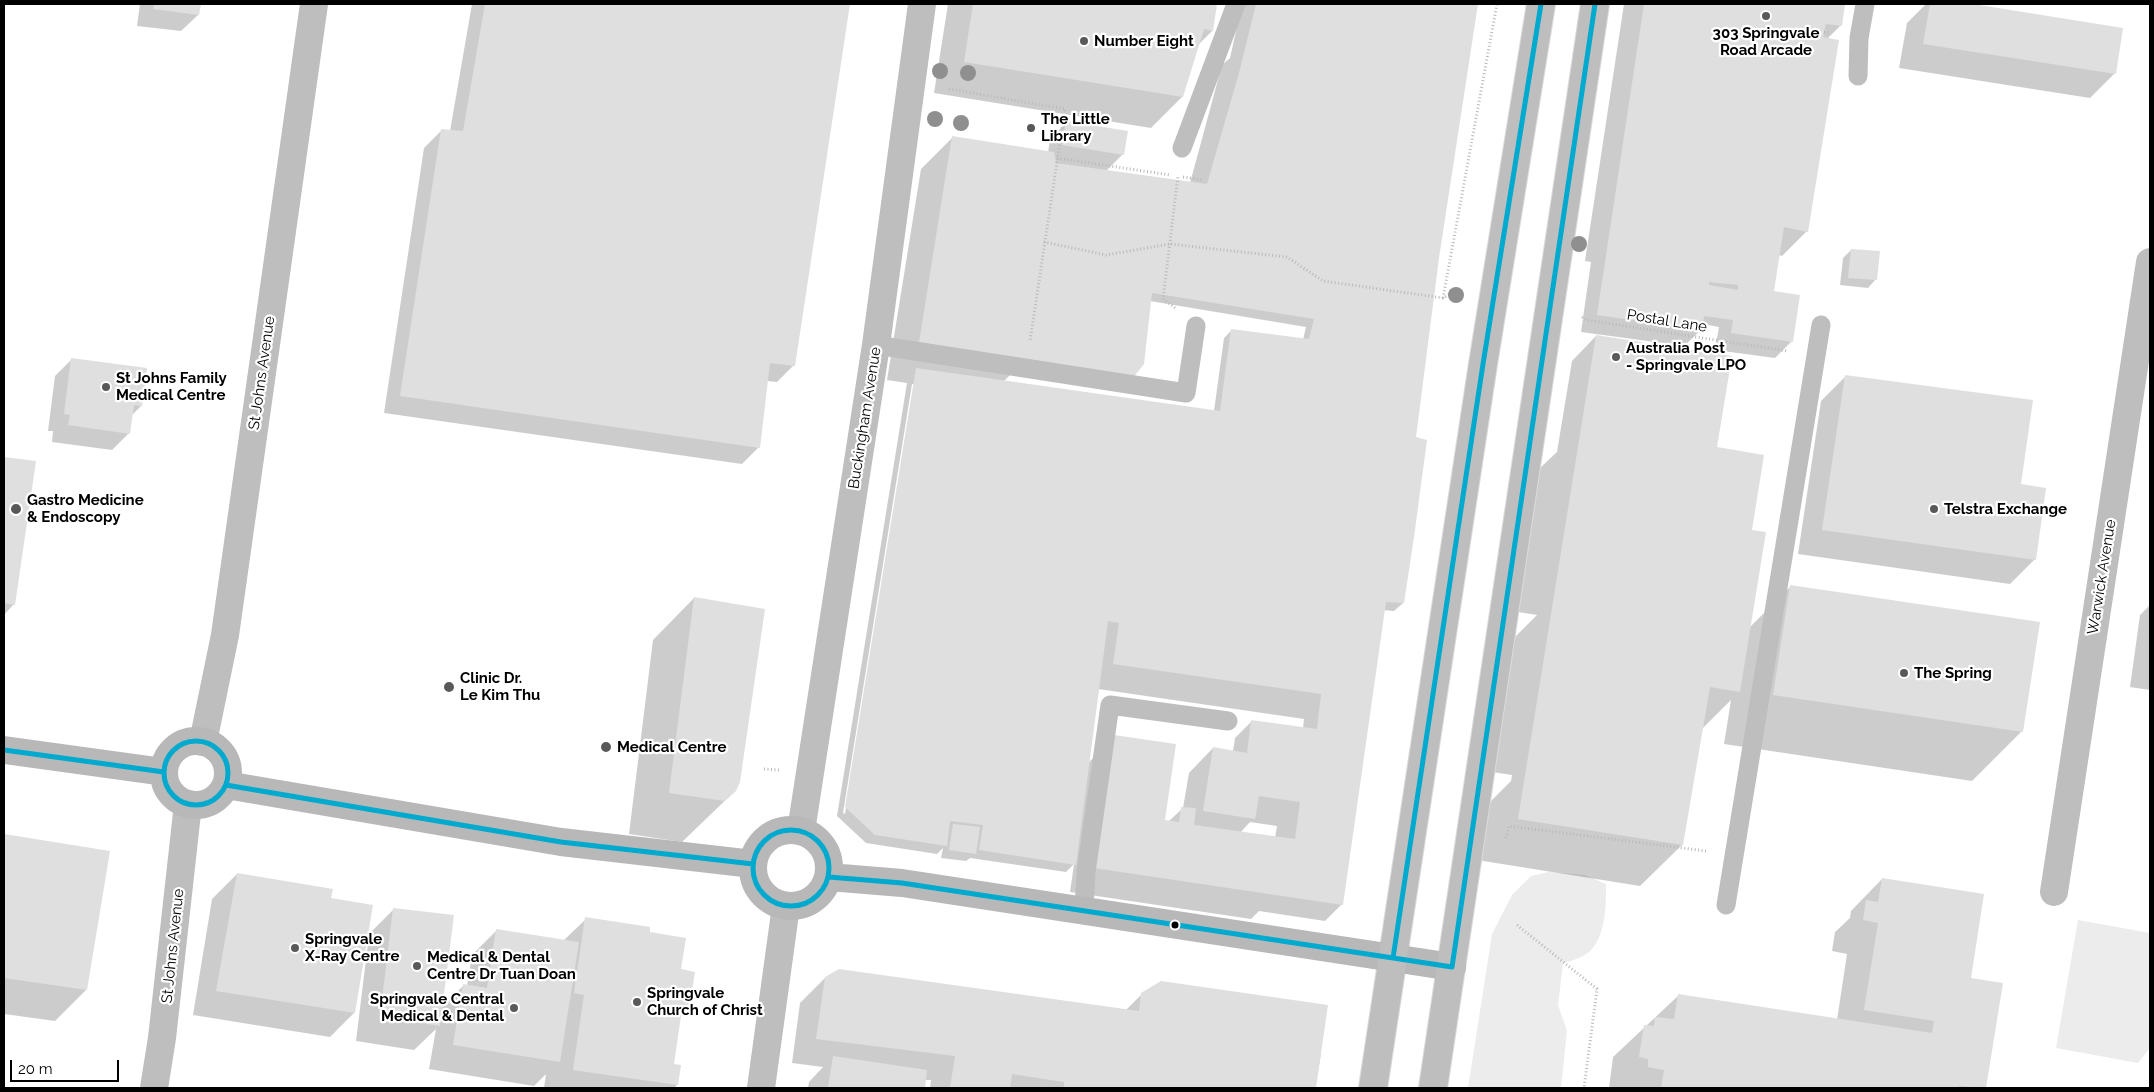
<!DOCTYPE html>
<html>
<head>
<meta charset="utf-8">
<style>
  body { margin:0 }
  #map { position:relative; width:2154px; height:1092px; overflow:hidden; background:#fff; font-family:Raleway,sans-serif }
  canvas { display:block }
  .frame { position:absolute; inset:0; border:5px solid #000; pointer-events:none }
  .scale { position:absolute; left:10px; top:1060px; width:109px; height:22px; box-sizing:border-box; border:2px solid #000; border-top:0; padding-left:6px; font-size:15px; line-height:18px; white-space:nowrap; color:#000; -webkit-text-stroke:4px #fff; paint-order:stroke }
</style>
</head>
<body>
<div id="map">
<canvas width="2154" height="1092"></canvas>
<div class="frame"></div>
<div class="scale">20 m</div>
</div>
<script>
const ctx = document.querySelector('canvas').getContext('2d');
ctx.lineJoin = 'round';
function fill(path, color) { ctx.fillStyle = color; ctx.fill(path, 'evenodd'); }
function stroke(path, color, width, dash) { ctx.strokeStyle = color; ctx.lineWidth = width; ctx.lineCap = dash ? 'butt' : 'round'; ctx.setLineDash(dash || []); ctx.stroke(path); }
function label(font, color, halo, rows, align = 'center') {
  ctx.font = font + ' Raleway,sans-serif'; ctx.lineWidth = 4.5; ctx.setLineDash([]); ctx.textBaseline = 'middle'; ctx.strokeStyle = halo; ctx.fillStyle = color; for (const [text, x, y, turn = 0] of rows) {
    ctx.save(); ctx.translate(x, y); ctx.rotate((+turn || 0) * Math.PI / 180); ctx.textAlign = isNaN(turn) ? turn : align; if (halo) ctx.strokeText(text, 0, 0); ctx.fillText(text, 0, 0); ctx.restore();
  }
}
const green = new Path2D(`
  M1549,872L1585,875L1606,884C1606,906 1606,938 1588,953C1581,958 1570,961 1563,964L1558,1005L1567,1031L1561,1088H1468L1492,934L1512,895L1531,876Z
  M2078,920L2150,933V1048L2138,1063L2056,1048Z`);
const shadow = new Path2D(`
  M140,4H200L198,15L181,31L137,26Z
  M472,4H848L794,365L777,382L767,381L759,447L742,464L384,413L424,148L441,131H450Z
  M948,4H1216L1212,31L1198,45L1182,97L1151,128L934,93Z
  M1242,4H1477L1438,258L1414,438L1403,603L1394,611L1383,610L1342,904L1325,921L1259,911L1251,919L1070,892L1074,864L1066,872L970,858L966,861L941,858L943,848L937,854L866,843L837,816L907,383L887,380L921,169L953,137L1048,153L1050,139L1067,122L1123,154L1106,171L1190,183L1222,65L1230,58ZM1150,301L1306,327L1303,340L1232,330L1224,338L1214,411L1004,381L1013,372ZM912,384H915L845,814L843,813ZM1098,689L1304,719L1303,728L1252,721L1235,738L1233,751L1213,748L1189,773L1183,808L1168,822L1163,821L1115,737L1088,763ZM1250,822L1277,826L1275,838L1240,833Z
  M1624,4H1844L1841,25L1827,39L1807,231L1782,256L1779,255L1773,292L1791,342L1775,358L1715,350L1719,327L1702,324L1701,330L1684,346L1581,332L1591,262L1585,261Z
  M1926,4H1965L2122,29L2115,73L2090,98L1899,68L1907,23Z
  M1851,250L1876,279L1868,288L1840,285L1843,258Z
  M1596,336L1716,446L1750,531V627L1790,587L2022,731L1972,781L1724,744L1731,700L1701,730L1682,845L1640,886L1477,860L1486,806L1511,781L1512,775L1492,772L1514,638L1537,615L1518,612L1540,468L1557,452L1572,361Z
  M72,359L141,406L132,415L129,433L112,450L52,442L53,431H48L55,376Z
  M1846,376L2035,559L2010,584L1798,554L1821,401Z
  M4,458L34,462L14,604L4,615Z
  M694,598L735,791L682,842L629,834L653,640Z
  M2150,605V690L2130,687L2140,615Z
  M4,835L108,852L86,990L55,1021L4,1014Z
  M237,874L330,900L367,936L394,909L441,1008L463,986H467L472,955L497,930L563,941L586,919L648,933L680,970L688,1009L680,1017L672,1065L677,1085L674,1088H544L546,1074L534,1086L429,1069L436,1029L414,1050L356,1041L368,943H366L354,1013L330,1037L193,1015L212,899Z
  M1882,879L1969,979L2001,984L1985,1088H1609L1613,1057L1679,995L1837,1020L1847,954L1832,951L1835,932L1850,918L1851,911Z
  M825,978L1126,1010L1142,994L1321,1054L1315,1088H930L931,1080H925L924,1088H808L809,1082L823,1067L792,1063L800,1003Z`);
const building = new Path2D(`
  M154,4H201L199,15L153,9Z
  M485,4H850L795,366L770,363L760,448L400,396L441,129L463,131Z
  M973,4H1217L1213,31L1204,29L1183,97L964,62Z
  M1256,4H1478L1439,258L1416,437L1427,440L1414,537L1404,603L1386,602L1343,905L1094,868L1114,735L1176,744L1165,820L1179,822L1181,807L1196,808L1194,825L1295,839L1300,802L1259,796L1255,819L1203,811L1213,747L1247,753L1251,720L1317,729L1321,694L1113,664L1119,623L1108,621L1076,865L979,850L983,825L950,821L947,846L875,835L845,807L916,368L1220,411L1231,329L1309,339L1314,319L1152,293L1144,364L1132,379L918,349L952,136L1054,152L1056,163L1207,184L1239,73Z
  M1644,4H1845L1842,26L1826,24L1823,37L1839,40L1808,232L1784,227L1774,291L1800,295L1793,342L1731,333L1733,320L1704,316L1702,330L1597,315ZM1709,282L1738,285V290L1709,285Z
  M1930,4H1973L2123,28L2116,74L1923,44Z
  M1066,121L1128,131L1124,155L1062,145Z
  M1851,249L1880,251L1877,280L1848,278Z
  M1596,335L1732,356L1717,447L1764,455L1752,530L1766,532L1740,692L1710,687L1683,845L1518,819Z
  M71,358L147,368L142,406L134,405L130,434L68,425L70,415L64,414Z
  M1845,375L2033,400L2021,484L2046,488L2036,560L1822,530Z
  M4,457L36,461L15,605L4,603Z
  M1790,585L2040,622L2023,732L1773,695Z
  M694,597L765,609L740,782L736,791L725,801L669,793Z
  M953,824L980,827L976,854L949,850Z
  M4,834L110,851L87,990L4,978Z
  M237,873L333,889L331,898L373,905L355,1013L216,991Z
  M1882,878L1984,894L1971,978L2003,983L1986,1088L1959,1086L1958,1088H1661L1664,1070L1648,1067V1059L1639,1057L1644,1025L1654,1026L1655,1017L1674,1019L1678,994L1932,1033L1934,1021L1864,1010L1878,923L1863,920L1866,900L1878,902Z
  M393,908L454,915L440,1026L380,1016Z
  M585,917L650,927V932L686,938L681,969L695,972L689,1010L682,1009L674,1064L681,1065L678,1085L573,1070L584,995L574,993Z
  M496,929L579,942L560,1062L453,1045L463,984L487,988Z
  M839,969L1139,1011L1141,993L1161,981L1328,1005L1316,1088H1064V1082L1012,1074L1010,1088H950L955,1056L816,1039L825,977Z
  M833,1056L927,1070L925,1088H828Z`);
const path = new Path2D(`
  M1824,32L1831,33
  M949,89L1065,109L1030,341
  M1057,158L1170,175
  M1183,177L1203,180
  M1044,242L1106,255L1170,244L1287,257L1323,281L1443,298L1458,289
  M1443,298L1497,4
  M1175,308L1163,299L1178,176
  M1582,317L1586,320L1787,351
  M764,769L779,770
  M1506,838L1509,826L1706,851
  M1517,925L1597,989L1584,1088`);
const lane = new Path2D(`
  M1858,76L1859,38L1865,4
  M1182,148L1236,4
  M876,345L1186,393L1196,326
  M1726,905L1821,325
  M1084,910L1086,872L1110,705L1228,721`);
const street = new Path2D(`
  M203,742L225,635L314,4
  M801,831L876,345L922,4
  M2054,892L2150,262
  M154,1088L162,1038L188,804
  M761,1088L786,906`);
const secondary = new Path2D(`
  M164 773a32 32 0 1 1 64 0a32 32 0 1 1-64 0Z
  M4,750L164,772
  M226,785L561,842L753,864
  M753 868a38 38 0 1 1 76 0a38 38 0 1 1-76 0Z
  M829,877L902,883L1452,967`);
const highway = new Path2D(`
  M1373,1088L1483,364L1541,4
  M1433,1088L1595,4`);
const bus1 = new Path2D(`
  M164 773a32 32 0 1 1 64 0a32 32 0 1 1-64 0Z
  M4,750L164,772
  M226,785L561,842L753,864
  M753 868a38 38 0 1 1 76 0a38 38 0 1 1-76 0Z
  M829,877L902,883L1452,967L1595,4
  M1393,958L1483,364L1541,4`);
const trees = [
  [940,71],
  [968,73],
  [935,119],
  [961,123],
  [1579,244],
  [1456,295]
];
const markers = [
  [1766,16,5,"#595959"],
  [1084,41,5,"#595959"],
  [1031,128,5,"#595959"],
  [1616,357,5,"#595959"],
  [106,387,5,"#595959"],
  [16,509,6,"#595959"],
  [1934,509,5,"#595959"],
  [1904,673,5,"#595959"],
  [449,687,6,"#595959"],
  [606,747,6,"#595959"],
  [1175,925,4.5,"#000"],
  [295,948,5,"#595959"],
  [417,966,5,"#595959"],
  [637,1002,5,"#595959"],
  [514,1008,5,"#595959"]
];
const poiNames = [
  ["303 Springvale",1766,33,"center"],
  ["Road Arcade",1766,50,"center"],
  ["Number Eight",1094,41],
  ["The Little",1041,119],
  ["Library",1041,136],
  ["Australia Post",1626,348],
  ["- Springvale LPO",1626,365],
  ["St Johns Family",116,378],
  ["Medical Centre",116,395],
  ["Gastro Medicine",27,500],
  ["& Endoscopy",27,517],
  ["Telstra Exchange",1944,509],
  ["The Spring",1914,673],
  ["Clinic Dr.",460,678],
  ["Le Kim Thu",460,695],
  ["Medical Centre",617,747],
  ["Springvale",305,939],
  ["X-Ray Centre",305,956],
  ["Medical & Dental",427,957],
  ["Centre Dr Tuan Doan",427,974],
  ["Springvale",647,993],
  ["Church of Christ",647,1010],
  ["Springvale Central",504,999,"right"],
  ["Medical & Dental",504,1016,"right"]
];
const streetNames = [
  ["Postal Lane",1667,321,9],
  ["St Johns Avenue",262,373,-82],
  ["Buckingham Avenue",865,418,-81],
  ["Warwick Avenue",2102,577,-81],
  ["St Johns Avenue",173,946,-84]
];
fill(green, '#ececec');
fill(shadow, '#0003');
fill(building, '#dfdfdf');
stroke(highway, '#dbdbdb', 30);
stroke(path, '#b9b9b9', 3, [1, 2.5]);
stroke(lane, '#bebebe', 19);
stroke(street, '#bebebe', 28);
stroke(secondary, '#b8b8b8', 28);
stroke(highway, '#bebebe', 28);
stroke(bus1, '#00a9ce', 5);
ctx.fillStyle = '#8f8f8f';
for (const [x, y] of trees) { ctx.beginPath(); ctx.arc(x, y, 8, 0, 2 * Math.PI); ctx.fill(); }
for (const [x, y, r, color] of markers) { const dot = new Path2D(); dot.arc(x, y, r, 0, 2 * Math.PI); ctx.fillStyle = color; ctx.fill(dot); stroke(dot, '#fff', 2); }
label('bold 15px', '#000', '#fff', poiNames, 'left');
label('15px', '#000', '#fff', streetNames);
</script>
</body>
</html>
